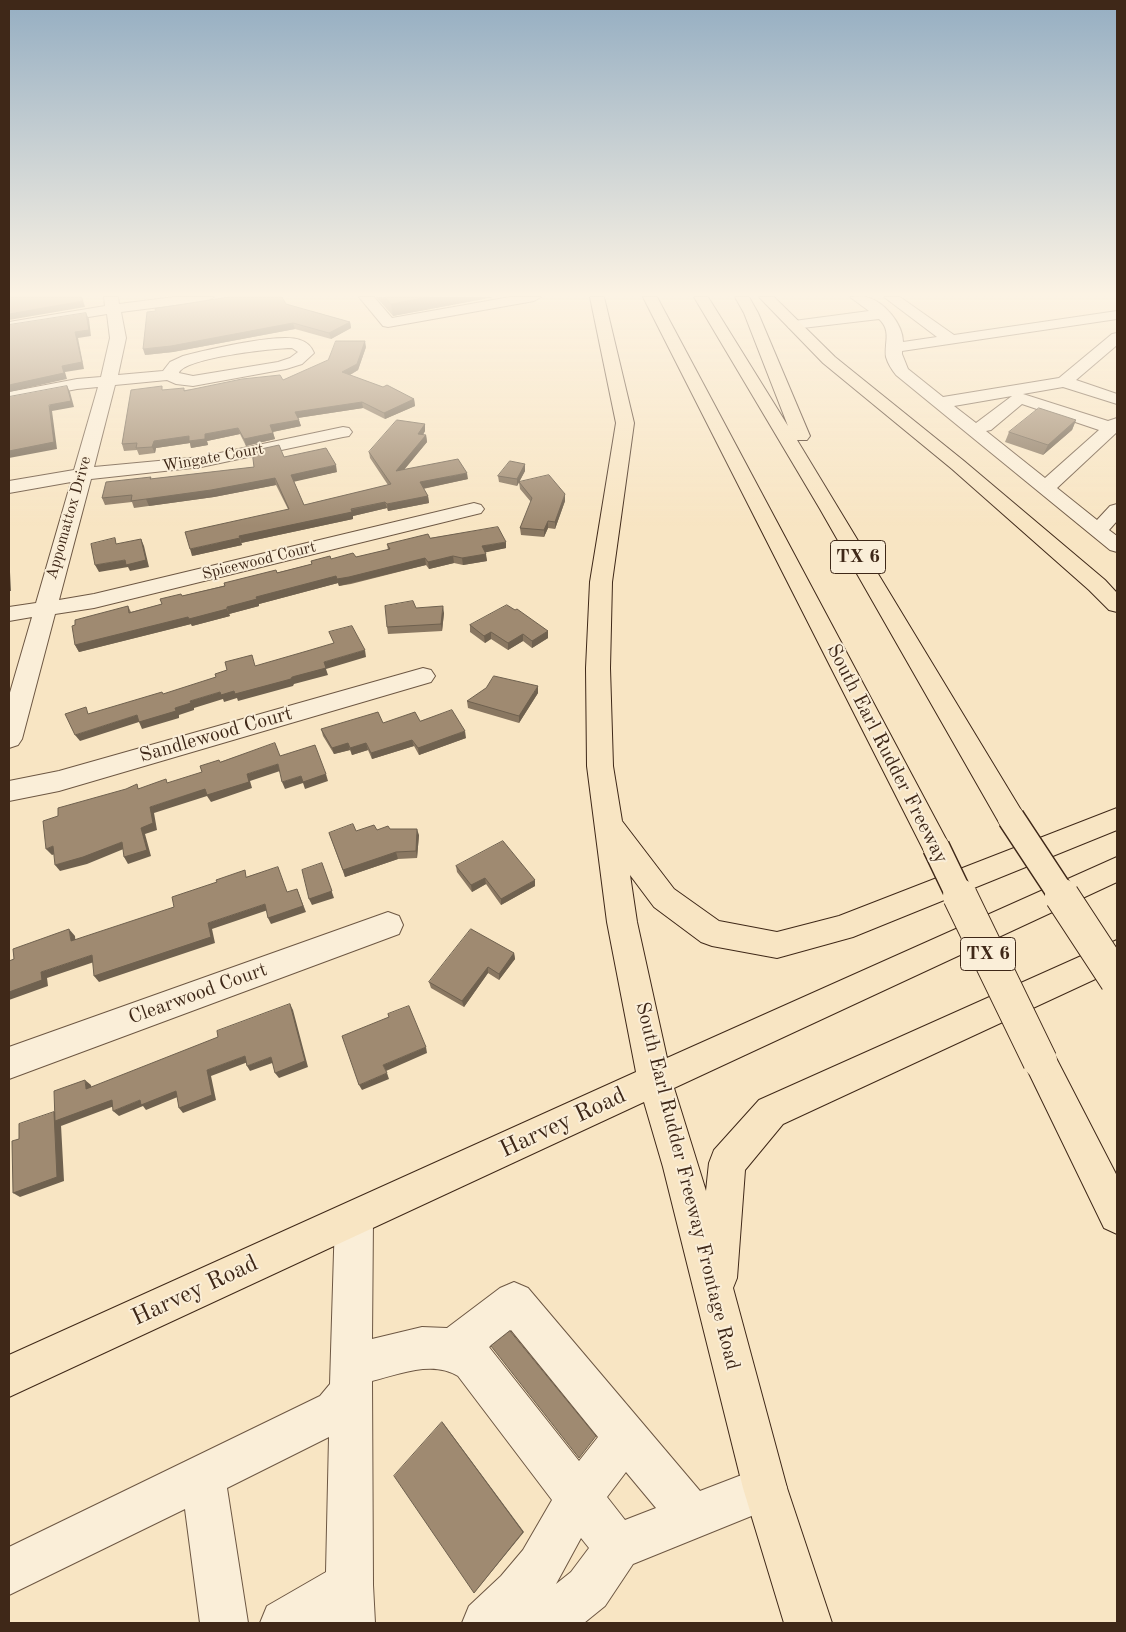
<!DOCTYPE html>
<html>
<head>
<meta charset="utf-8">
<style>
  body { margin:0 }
  #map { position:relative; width:1126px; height:1632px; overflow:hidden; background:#f8e5c3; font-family:"Old Standard TT",serif }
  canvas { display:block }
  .frame { position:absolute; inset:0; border:10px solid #3f2818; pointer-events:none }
</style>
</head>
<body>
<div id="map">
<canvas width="1126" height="1632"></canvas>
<div class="frame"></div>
</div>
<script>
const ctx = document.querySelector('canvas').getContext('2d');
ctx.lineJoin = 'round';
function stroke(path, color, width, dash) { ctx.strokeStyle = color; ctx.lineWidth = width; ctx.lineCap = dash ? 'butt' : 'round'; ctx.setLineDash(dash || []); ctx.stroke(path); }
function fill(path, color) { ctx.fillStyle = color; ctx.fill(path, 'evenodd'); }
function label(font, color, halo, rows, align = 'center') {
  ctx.font = font + ' "Old Standard TT",serif'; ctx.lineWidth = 4; ctx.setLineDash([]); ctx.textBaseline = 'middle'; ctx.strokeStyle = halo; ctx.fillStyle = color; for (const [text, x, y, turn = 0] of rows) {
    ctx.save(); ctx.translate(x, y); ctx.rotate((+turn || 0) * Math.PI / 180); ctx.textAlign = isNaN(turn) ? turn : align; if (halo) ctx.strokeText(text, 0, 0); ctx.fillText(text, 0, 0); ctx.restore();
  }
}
const minor = new Path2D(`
  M104,297H118L119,304L174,297H214L207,301L121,312L126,338L118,375L163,371L170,362L183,356C206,350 281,332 300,340C307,342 311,346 314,353L302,364L286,369L193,386L176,384L167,380L115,385L94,467L201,457L343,427L349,428L352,432L349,436L343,437L201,467L91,479L59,600L94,594L474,503L481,505L484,509L481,513L94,608L55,614L22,739L18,745L9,748V696L32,617L9,621V607L36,603L71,482L9,493V481L74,470L98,387L77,389L9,402V392L77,379L101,377L110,338L107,314L9,330V322L105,306ZM292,348L298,352L290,358L278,362L193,376L179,373C184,358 274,348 292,348Z
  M359,297H374L392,318L510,297H541L534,301L388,327L383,326Z
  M850,297C855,297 862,296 866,297C884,301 903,324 903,342L937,337L884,297H900L954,335L1117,311V319L902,351V354L908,369L943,397L1059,378L1112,334L1117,333V345L1076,380L1117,394V404L1063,387L1023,394L1108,421L1117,418V432L1057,488L1097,520L1110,506L1117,504V521L1109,530L1117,536V552L1110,550L896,375C892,370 888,364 886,357C884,343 892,331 879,319L794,329L789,328L787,325L789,322L794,321L869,311ZM1012,396L976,423L954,406ZM1022,404L1099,430L1045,478L986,431L991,430Z
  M423,668L431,670L435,676L431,682L59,791L9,801V781L59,771Z
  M388,912L399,916L403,925L399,934L9,1079V1047Z
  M354,1200L367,1206L373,1219L372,1339L422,1327L447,1328L500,1288L514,1282L528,1288L700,1491L765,1466L781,1472L787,1488L781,1504L633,1564L605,1606L584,1623H462L469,1606L501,1576L523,1550L552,1500L458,1376C433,1360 399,1374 372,1381L373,1585L375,1623H260L267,1606L326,1572L329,1437L227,1488L248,1623H200L185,1509L9,1595V1547L320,1396L330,1384L335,1219L341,1206ZM511,1330L598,1437L579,1461L489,1347ZM626,1472L656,1508L625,1520L607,1497ZM581,1538L589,1548L571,1572L556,1584Z`);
const major = new Path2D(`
  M590,297H604L634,423L612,582L610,668L613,766L622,821L674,889L719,921L777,932L839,916L1117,808V830L853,937L777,958L712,946L701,942L654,907L630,875L637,922L667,1058L1117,857V882L674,1088L706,1191L709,1163L714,1150L759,1100L1117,940V969L783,1124L745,1170L737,1278L733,1288L787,1488L832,1623H784L743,1488L663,1167L644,1102L9,1397V1355L636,1072L607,922L587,766L586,668L590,582L616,423Z
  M759,297H774L835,357L964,461L1105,580L1117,593V612L1109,610L1089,590L952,469L823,363Z`);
const highway = new Path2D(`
  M643,297H657L946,839L950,847L946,855L936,858L926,855Z
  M694,297H708L788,426L744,313L735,297H749L758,313L810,436L807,440H797L1021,810L1025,818L1021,826L1011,829L1001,826L820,509Z
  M1040,1045L1052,1050L1117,1176V1234L1104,1228L1023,1061L1028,1050Z`);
const highwayBridgeFar1 = new Path2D(`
  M1011,818L1063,897
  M936,847L960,897`);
const highwayBridge = new Path2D(`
  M960,896L1040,1061
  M1062,896L1117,980`);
const wall = new Path2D(`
  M376,297H494L393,316Z
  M286,304L350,322L351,328L331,339L295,329L173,352L145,355Z
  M366,347L358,370L350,375L414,399L415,406L385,419L363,408L298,418L301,426L273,432L275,439L246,446L240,434L207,441L208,445L191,448L190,443L156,448L155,453L139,455L137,450L124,451L122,444L164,390H185L283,380Z
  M1076,420L1072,430L1043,455L1005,442L1009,432Z
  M425,424V431L423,435H426L427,442L404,470L468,479L423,489L428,496L429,503L388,511L387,508L353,516V519L241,543L242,545L192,556L288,509L276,485L214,497L134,508L132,502L105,505L102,498L151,477V479L254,467L284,457L337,472L294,481L304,505L388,485L370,458L369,452Z
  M525,464V471L519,482L565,501L555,529L548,528L544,537L521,535L520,528L531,502L520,489L519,482L517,486L499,482L498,476Z
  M430,538L506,548L485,552L487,561L463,565L454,563L429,569L426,565L351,584L339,586L338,583L259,604V606L229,614L230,616L192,626L191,624L79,652L75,645L128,606L131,612L162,604L182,596L312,564L311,561L356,557L388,550L387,544Z
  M416,608L444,613L442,631L388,634L387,627Z
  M515,610L548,631V638L532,648L523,641L508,650L491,639L485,643L470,632V625Z
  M538,693L519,723L468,708L467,701Z
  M420,721L466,738L419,755L414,746L372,759L368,750L352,755L350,750L334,754L323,736L321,729L383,723Z
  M390,829L419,835L417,858L398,859L345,877L329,833L356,831Z
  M456,866L535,886L501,905L486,884L472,892L457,872Z
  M514,953L515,959L499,980L488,973L464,1007L431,988L429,982Z`);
const shadedWall = new Path2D(`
  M82,297L85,307L9,320V314Z
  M430,297H494L393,316L391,304Z
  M86,313L89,319L91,336L78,338L84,369L65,372L67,379L9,392V385L62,366L75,332Z
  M350,322L351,328L331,339L329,333Z
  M293,323L295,329L173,352L145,355L143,349Z
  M365,341L366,347L358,370L343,379L342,372Z
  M67,386L70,392L74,407L52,411L57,449L9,458V451Z
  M414,399L415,406L385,419L384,413Z
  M362,402L363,408L297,418L295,412Z
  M299,420L301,426L272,432L270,425Z
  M1076,420L1072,430L1043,455L1048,445Z
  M425,424V431L419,441L418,434Z
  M238,428L240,434L207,441L208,445L191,448L190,443L156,448L155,453L152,447L154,441L205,434Z
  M273,433L275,439L246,446L244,439Z
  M426,435L427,442L397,478L396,471Z
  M525,464V471L517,486V479Z
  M336,465L337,472L293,482L291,475Z
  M467,473L468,479L421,489L420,482Z
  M275,478L276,485L214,497L149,506L146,499Z
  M565,494V501L555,529V522Z
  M428,496L429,503L388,511L387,504Z
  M385,502L387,508L353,516V519L241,543L239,536Z
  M9,509L10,526L9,527Z
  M548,521V528L544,537V530Z
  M240,538L242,545L192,556L190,549Z
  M141,539L144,546L149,567L130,571L128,567L99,572L95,565L125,560Z
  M506,542V548L483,553L482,546Z
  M486,554L487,561L463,565L462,558Z
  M453,556L454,563L429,569L428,562Z
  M425,558L426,565L339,586L337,579Z
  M9,570L10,572L11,591H9Z
  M336,576L338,583L259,604V606L229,614L227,607L256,597Z
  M443,606L444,613L442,631L441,624Z
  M227,609L230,616L192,626L191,624L79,652L75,645L188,617Z
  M548,631V638L532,648V641Z
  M491,632V639L485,643L484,636Z
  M523,634V641L508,650V643Z
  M365,650L366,657L326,669L328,675L294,684L293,686L238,701L237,698L224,702L223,699L194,708V710L179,715V718L142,729L139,722L80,741L75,735L137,715L175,708L190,701L220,692L234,691L292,677L324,662Z
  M538,686V693L519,723V716Z
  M465,731L466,738L419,755L418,748Z
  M412,740L414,746L372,759L371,753Z
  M348,743L350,750L334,754L332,748Z
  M366,743L368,750L352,755L350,748Z
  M278,764L280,771L250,781L252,788L211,802L207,796L154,813L157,830L145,834L151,856L128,864L124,857L141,828L150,807L247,774Z
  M326,774L328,781L305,789L303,783L285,789L282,782L301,776Z
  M417,829L419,835L417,858L416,851Z
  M122,842L126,848L87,864L60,871L55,865Z
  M53,846L58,853L52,855L46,849Z
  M396,852L398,859L345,877L343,870Z
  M322,863L334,898L312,905L309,899Z
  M485,878L486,884L472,892L471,885Z
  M535,880V886L501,905V899Z
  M297,889L306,912L271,924L268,918Z
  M265,904L268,910L212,929L215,943L99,982L94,976L208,923Z
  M69,929L75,936L76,947L71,941Z
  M514,953L515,959L499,980V974Z
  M92,955L97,961L47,978L48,986L9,1000V992L41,972Z
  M488,967V973L464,1007L462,1001Z
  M290,1004L293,1010L308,1067L279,1078L275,1073Z
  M426,1047L427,1053L386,1071L383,1065Z
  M245,1056L248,1062L211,1076L216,1100L183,1113L179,1108L207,1070Z
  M271,1057L275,1062L250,1071L247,1066Z
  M387,1073L389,1079L362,1090L359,1085Z
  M85,1080L91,1085L92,1094L86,1089Z
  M176,1091L180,1096L146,1110L143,1106L119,1116L113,1111L140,1100Z
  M112,1100L117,1105L61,1126V1125L64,1181L20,1197L13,1193L54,1112Z
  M442,1422L444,1424L524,1532L474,1593Z`);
const building = new Path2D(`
  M9,297H81L83,301L9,314Z
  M229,297H282L286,304L350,322L329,333L293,323L171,346L143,349L147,312L156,311L155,309Z
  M385,297H430L391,304Z
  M86,313L89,330L75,332L82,362L62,366L64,373L9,385V325Z
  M336,341H365L357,364L342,372L383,387L387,385L414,399L384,413L362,402L295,412L299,420L270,425L273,433L244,439L238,428L205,434V439L189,441V436L154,441L152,447L136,448L137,443L122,444L131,390L162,386V390L184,388V391L242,379L280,375L283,380L328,360Z
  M67,386L71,401L49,405L54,442L9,451V397Z
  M1039,408L1076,420L1048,445L1009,432Z
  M397,420L425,424L418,434L426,435L396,471L458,459L467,473L420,482L428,496L387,504L385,502L351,509L352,512L239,536L240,538L190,549L185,532L289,509L275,478L211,490L146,499L131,501L132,495L102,498L106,482L151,477L150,479L254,467L252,451L279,445L284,457L326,448L336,465L291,475L304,505L391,484L369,452Z
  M510,461L525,464L517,479L498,476Z
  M549,475L565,494L555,522L548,521L544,530L520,528L532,498L519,482Z
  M498,527L506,542L482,546L486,554L462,558L453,556L428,562L425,558L349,577L337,579L336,576L256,597L257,599L227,607V609L189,619L188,617L75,645L72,626L75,625V620L128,606L129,613L162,604L160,599L181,594L182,596L225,586L224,583L276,570L277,573L312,564L311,561L330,556L331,559L353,553L356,557L390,549L387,544L428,534L430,538Z
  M115,538L116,544L141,539L146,560L126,565L125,560L95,565L91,544Z
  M413,601L416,608L443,606L441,624L387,627L385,606Z
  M507,605L515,610L517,609L548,631L532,641L523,634L508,643L491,632L484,636L470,625Z
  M352,626L365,650L324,662L326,668L292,677L291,679L235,694L234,691L221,695L220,692L190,701L191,703L175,708L176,711L139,722L137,715L75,735L65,714L86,707L88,714L162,692L163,694L216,677L215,674L227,670L225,662L252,655L255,666L307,651L334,643L329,632Z
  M494,676L538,686L519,716L467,701L486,688Z
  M452,710L465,731L418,748L412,740L371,753L366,743L350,748L348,743L332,748L321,729L378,712L383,723L415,712L420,721Z
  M275,743L280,756L315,745L326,774L303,782L301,776L282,782L278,764L247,774L249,782L207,795L205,789L150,807L153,823L141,828L147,850L124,857L122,842L83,857L55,865L53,846L46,849L43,821L58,816V808L126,789L137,784L138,789L166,779L167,783L202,772L200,766L219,760L220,762Z
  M353,824L356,831L374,825L377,830L388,826L390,829H417L416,851L396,852L343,870L329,833Z
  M503,841L535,880L501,899L485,878L471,885L456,866Z
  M322,863L332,891L309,899L302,870Z
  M278,867L287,892L297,889L303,906L268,918L265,904L208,923L211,937L94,976L92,955L41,972L42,980L9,992V961L14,959L13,949L69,929L71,941L174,907L172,897L217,882L216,880L245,870L246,877Z
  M471,929L514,953L499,974L488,967L462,1001L429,982Z
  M290,1004L305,1061L275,1073L271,1057L247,1066L245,1056L207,1070L212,1095L179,1108L176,1091L141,1105L140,1100L113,1111L112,1100L55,1121L54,1091L85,1080L86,1089L218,1037L217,1031Z
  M409,1006L426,1047L383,1065L387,1073L359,1085L342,1036L389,1017L388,1014Z
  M54,1112L57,1177L13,1193L12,1141L19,1139V1124Z
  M510,1331L596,1436L579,1458L491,1346Z
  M442,1422L523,1532L474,1593L394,1476Z`);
const farStreetnames = [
  ["Wingate Court",213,458,-10],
  ["Appomattox Drive",69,518,-74],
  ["Spicewood Court",259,561,-14]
];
const shields = [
  [858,557,55],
  [988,954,55]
];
const shieldNames = [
  ["TX 6",858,557],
  ["TX 6",988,954]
];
const streetNames = [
  ["Sandlewood Court",216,735,-16],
  ["South Earl Rudder Freeway",887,754,63],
  ["Clearwood Court",198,994,-20],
  ["South Earl Rudder Freeway Frontage Road",687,1186,76]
];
const nearStreetnames = [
  ["Harvey Road",563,1123,-25],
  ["Harvey Road",195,1291,-25]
];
stroke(minor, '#6d5743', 2);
stroke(major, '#3f2818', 2);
stroke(highway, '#3f2818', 2);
fill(minor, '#faeed8');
fill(major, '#f8e5c3');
fill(highway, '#f8e5c3');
stroke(highwayBridgeFar1, '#3f2818', 29, []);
stroke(highwayBridge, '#3f2818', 36, []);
stroke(highwayBridgeFar1, '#f8e5c3', 26);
stroke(highwayBridge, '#f8e5c3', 34);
fill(wall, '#897761');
fill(shadedWall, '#6f614f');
fill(building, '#9f8a71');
stroke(building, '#6f614f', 1);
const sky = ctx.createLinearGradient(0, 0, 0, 526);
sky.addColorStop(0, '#95aec2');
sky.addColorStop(0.56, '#fcf3e4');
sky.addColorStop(1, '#fcf3e400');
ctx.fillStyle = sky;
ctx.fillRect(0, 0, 1126, 526);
label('16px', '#3f2818', '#faeed8', farStreetnames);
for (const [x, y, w] of shields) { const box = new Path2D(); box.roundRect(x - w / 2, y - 16.5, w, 33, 4); ctx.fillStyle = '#faeed8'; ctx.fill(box); stroke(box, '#3f2818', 1); }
label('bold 19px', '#3f2818', null, shieldNames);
label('20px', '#3f2818', '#faeed8', streetNames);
label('24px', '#3f2818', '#faeed8', nearStreetnames);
</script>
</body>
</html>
